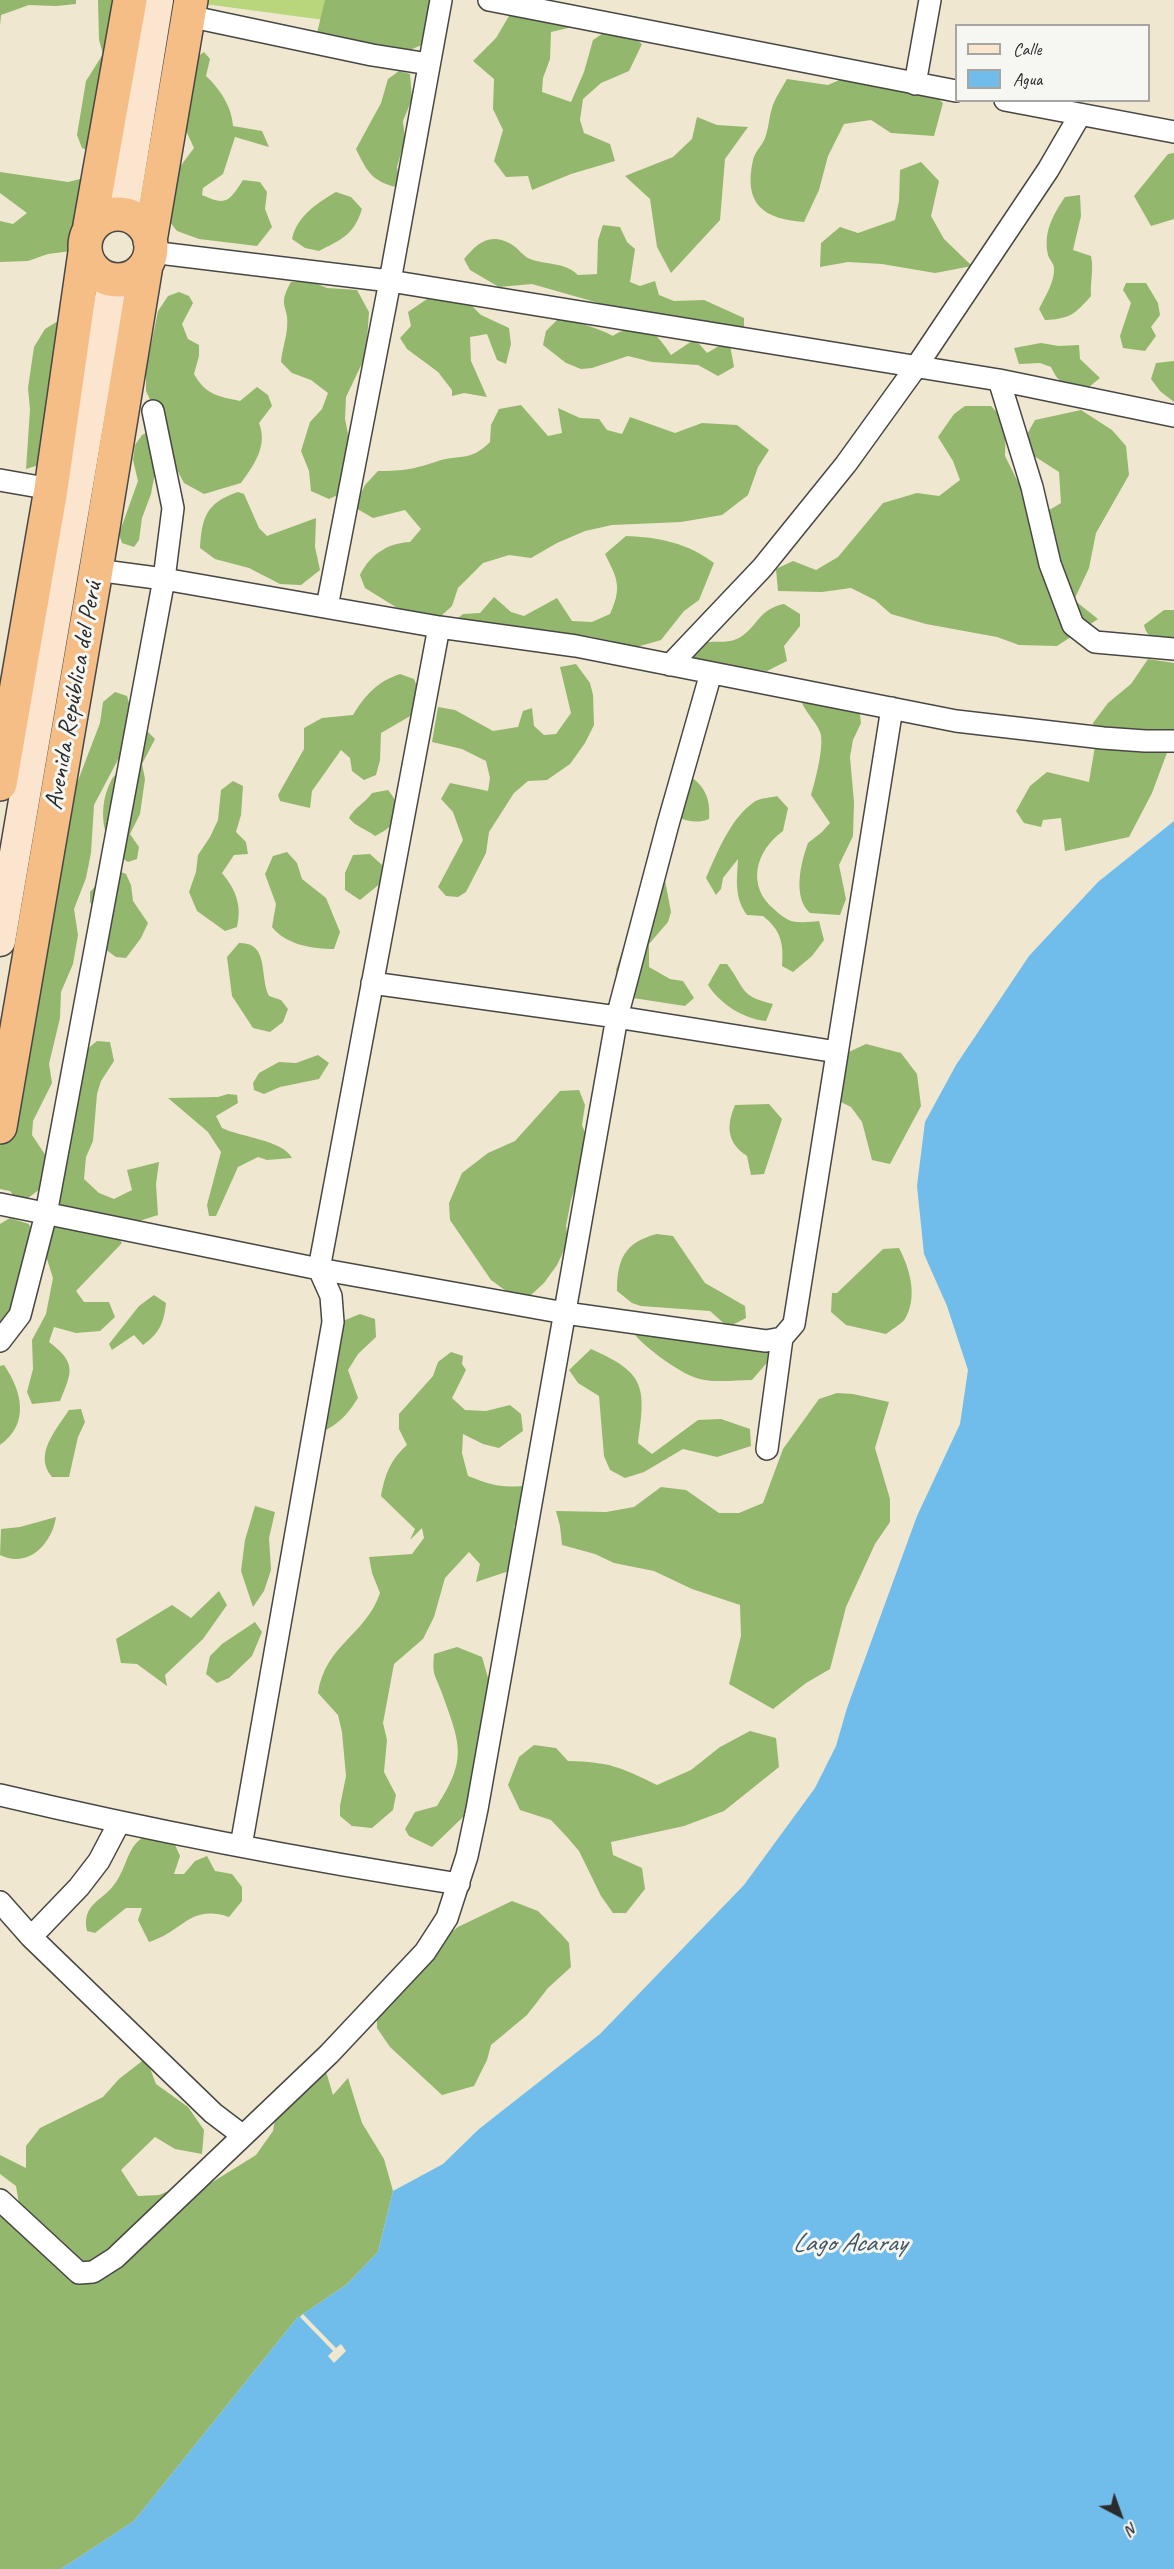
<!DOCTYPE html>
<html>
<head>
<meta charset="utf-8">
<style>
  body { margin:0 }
  #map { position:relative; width:1174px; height:2569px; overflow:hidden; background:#efe7d0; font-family:Caveat,sans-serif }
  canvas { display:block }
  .legend { position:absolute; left:955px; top:24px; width:195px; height:78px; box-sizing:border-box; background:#f6f6f2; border:2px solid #a5a5a2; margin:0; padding:8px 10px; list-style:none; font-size:18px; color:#2b2b2b }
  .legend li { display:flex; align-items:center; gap:12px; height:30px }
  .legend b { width:30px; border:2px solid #a5a5a2 }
  .north { position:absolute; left:1090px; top:2485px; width:60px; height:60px; -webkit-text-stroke:4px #f6f6f2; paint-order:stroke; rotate:139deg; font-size:16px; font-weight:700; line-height:24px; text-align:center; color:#2b2b2b }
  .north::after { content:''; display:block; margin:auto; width:21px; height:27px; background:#2b2b2b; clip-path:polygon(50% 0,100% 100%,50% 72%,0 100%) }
</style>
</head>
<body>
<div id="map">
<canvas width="1174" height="2569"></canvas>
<ul class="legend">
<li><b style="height:8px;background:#fbe5cf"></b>Calle</li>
<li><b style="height:16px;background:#70bcea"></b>Agua</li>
</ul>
<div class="north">N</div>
</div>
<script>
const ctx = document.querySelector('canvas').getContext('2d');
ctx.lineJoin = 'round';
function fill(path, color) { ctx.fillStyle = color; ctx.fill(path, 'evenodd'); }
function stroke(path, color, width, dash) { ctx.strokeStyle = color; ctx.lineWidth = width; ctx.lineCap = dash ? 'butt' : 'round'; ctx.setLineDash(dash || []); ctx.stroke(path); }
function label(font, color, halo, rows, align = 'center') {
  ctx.font = font + ' Caveat,sans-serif'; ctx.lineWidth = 6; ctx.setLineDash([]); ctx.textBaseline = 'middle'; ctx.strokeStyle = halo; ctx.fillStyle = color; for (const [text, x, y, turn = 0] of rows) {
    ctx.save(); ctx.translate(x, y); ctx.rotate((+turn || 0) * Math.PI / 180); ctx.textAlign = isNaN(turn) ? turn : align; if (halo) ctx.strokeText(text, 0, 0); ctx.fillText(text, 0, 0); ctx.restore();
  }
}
const green = new Path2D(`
  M197,0H413L407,31L197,3Z`);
const forest = new Path2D(`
  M0,0H76V4L56,6L29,5L1,15L0,26Z
  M98,0H127L90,151L82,148L77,135L86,81L103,54L99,40Z
  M325,0H437L431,41L410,50L403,57L316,37Z
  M536,3L581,25L551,32L550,59L543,78L542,92L571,102L584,72L593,40L615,25L642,44L629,71L601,83L583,99L580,120L584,133L610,144L615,161L571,174L532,190L528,176L506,177L494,161L503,130L493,109L494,79L473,61L496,38L509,16Z
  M204,52L210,59L206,76C220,89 232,107 233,126L262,131L269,147L235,137L223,174L203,188L202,195C226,206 229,202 243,180L260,182L267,192L265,209L272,227L257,246L199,239L177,231L166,217L173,176L194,148L182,122L194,59Z
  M399,71L410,74L412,99L403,121L405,139L397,167L400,188C373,182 368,174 356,149L381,103L388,79Z
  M851,75L923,85L943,103L934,136L891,133L871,120L844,124L828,156L819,190L804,222C764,219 743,205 753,160C755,151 764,144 766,135C769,126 769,117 772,108C775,98 782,88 787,79L828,85Z
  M697,117L717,125L748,127L725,159L720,220L671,273L657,247L650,199L625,176L673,157L692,139Z
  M1174,153V219L1151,226L1134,196L1168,154Z
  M921,162L939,181L931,216L944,239L972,266L935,273L882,264L848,262L820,267L821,243L840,227L858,233L895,220L899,201L900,170Z
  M0,172L68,182L80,179L90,180L112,211L95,238L71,251L48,254L28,261L0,262V221L13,224L27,213L0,193Z
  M336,192L351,197L362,209C354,235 342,239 319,251L305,248L292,239C297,216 317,203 336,192Z
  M1080,195L1081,216L1073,250L1091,256C1094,269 1090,282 1091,296C1075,314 1070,319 1045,320L1039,309C1045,297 1055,281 1054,268C1054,264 1049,259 1048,255C1043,232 1053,215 1065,197Z
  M603,225L620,227L627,242L635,249L630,282L640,286L655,281L659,295L674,301L704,300L744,318V331L644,316L532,284L499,287L470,270L464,259C477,243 490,232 511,244C518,248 523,256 530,259C546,265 565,262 578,275L597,274L598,240Z
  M310,281L327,288L357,290L369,312L366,355L346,397L345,419L350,444L349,490L329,499L311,491L309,471L301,451L310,422L322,409L328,393L311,380L292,373L281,362C282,350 286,340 287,328C290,305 276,308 291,282Z
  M1126,283H1146L1158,303L1160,315L1151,327L1156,336L1145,351L1123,348L1120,336L1131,303L1123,290Z
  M179,292L189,296L193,303L182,324L188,339L199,345V356L194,374C206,395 217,396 240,401L257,387L268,395L272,406L259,423C268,446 254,465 241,483L204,494L184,483L175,466L168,429L156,412L146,391V370L158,311L168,296Z
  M450,297L467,301L481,315L509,328L511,344L506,364L497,360L487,334L470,337L471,361L487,397L464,393L452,396V390L438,372L407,349L400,338L411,326L408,312L427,299Z
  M63,318L39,465L26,469L30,410L28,388L34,347L45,329Z
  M558,319C577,322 596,327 613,336C622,328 645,328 655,335C661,340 667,349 671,355L695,339L707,353L719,346L730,345L734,367L718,376L698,365L652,362L628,356L592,368L581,369L566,363L543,345L546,331Z
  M1041,343L1059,346L1079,345L1080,359L1100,378L1083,392C1066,387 1059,384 1051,367L1040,363L1019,364L1014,348Z
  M1174,361V402L1160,391L1151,379L1156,363Z
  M521,405L548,436L562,433L558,408L580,418L599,419L607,430L622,434L630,417L675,433L702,423L737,425L769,450L758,467L748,495L722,515L681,522L612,525L585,531L557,543L531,558L509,555L483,563L458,588L452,606L431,625L410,620L399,609L365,588L360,575C370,555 387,543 410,542L421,529L405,510L373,518L354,507L365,485L378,471C405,471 414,469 438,461C461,454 470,462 490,442L491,425L499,409Z
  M965,406H991L1006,422L1005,456L1036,518L1061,503L1059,472L1020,447L1035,420L1081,410L1112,430L1126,446L1129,475L1096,533L1089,568L1074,600L1098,619L1057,646L1019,645L997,637L926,624L891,614L875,600L851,588L822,592L778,591L776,569L793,561L816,570L838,557L883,503L917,493L939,496L960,480L953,461L938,437L954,414Z
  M150,431L158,456L151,494L142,518L139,540L134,547L122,543L119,534L138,481L133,460L135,445L142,435Z
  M238,492L244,494L259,528L267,536L316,518L315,547L320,570L301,585L280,584L249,568L215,559L200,548C202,517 206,503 238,492Z
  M626,536C658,537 688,543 714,563L699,600L684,611L661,640L633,648L612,641L587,636L460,625L458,618L463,614L480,613L494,597L511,612L524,616L557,598L572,621L592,622L610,614C622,587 618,580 605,554Z
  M784,604L800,614V626L784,646L787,661L767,671L741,669L694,658L689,651C707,635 720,647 739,638C757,628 758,609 784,604Z
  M1164,610H1174V647C1161,642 1147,640 1144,625Z
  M1148,659L1174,663V745L1168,750L1152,793L1129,837L1065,851L1061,818L1043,820L1041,827L1024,823L1016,811L1030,786L1047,772L1089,782L1095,746L1093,723L1108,703L1131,684Z
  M576,664L590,683L593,695L594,725L585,743L570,764L547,780L528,781L514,793L489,832L486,853L466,892L458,897L446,896L438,887L463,840L453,812L441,799L450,783L488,791L490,778L486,761L462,749L432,742L438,707L455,710L493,731L518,727L523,711L532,708L534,726L544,735L556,734L571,713L560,667Z
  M400,674L414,679L419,691L412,715L381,733L380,760L376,775L364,780L352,771L350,758L341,750L312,791L310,808L280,801L278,795L304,749V728L322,718L353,715C366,694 377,682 400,674Z
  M115,692L127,696L133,717L131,735L94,805L91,853L86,878L74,909L78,935L73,964L61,992L60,1018L49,1064L52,1083L33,1121L32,1135L46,1156V1167L40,1189L20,1204L10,1191L0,1189V1146L7,1135L71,799L100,723L103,702Z
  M818,693L859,707L861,723L853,740L850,757L854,802L853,836L839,865L846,899L840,915L810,913C792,897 801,862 808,843L822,832L830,823L811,795C815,782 825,744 820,732C816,722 807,714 802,703Z
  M145,729L155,739L142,764L145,779L140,814L130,834L139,847L137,859L128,862C100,846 97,806 112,779C115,774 121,771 125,766C134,757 139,741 145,729Z
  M686,774C704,784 711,798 709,819C697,824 688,821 676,817Z
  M233,781L243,786L241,815L236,832L246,842L248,854L234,855L222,873C236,890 242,905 237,927L225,931L197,911L189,892L196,872L198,855L210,837L218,820L221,790Z
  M388,790C406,812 399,824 375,836C366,829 356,827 349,818C354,808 365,803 372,793Z
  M777,796L788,808L783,831C755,851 746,887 775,910C779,914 786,919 791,921C799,923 811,922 819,921L824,940L812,956L793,972L782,966C784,944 781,930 763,916L747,915C734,897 737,881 738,859L723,878L721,889L716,895L706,878C717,853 730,819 754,802C759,798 770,798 777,796Z
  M287,852L297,863L302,879L326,898L340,932L334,949C313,949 286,945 272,927L276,904L265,874L273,856Z
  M370,854L382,865L387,878L360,900L345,890V873L353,855Z
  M116,870L126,874L131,885L133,901L148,923L141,938L126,958L116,957L105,949L98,915L90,902V892L102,879Z
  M655,870L664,875L671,912L668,922L649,944V967L670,979L683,981L694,998L685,1006L633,998L620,989L616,970L640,898L642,883Z
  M239,943C270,942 259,977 269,996L281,1000L288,1009L283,1022L270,1032L253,1028L232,996L227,957Z
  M720,964H727C746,989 739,996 773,1004L766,1021C744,1019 720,1004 708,985Z
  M97,1041L110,1042L114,1061L101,1081L97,1094L93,1141L86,1157L84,1179L99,1193L114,1199L132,1190L127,1170L159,1162L156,1184L158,1215L136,1222L55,1206L80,1055Z
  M866,1044L901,1053L917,1074L921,1106L890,1164L872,1160L862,1122L851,1107L825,1094L822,1077L838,1057Z
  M318,1055L329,1063L319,1079L280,1087L264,1094L254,1090L253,1083L259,1073L279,1062L296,1063Z
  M579,1090L585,1105L582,1125L590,1146L571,1200L566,1226L568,1242L557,1265L544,1283L531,1295L513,1296L491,1280L450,1220L449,1203L462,1173L488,1153L515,1141L560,1091Z
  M228,1094L237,1095L238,1103L216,1116L222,1128C240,1137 283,1140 292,1158L267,1160L258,1157L238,1167L216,1216H209L207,1205L221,1152L208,1132L168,1098L218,1097Z
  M769,1104L782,1119L764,1174L751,1175L747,1156C727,1143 726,1126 735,1105Z
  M10,1218L29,1224L33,1236L27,1303L0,1324V1224Z
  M62,1219L116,1235L122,1243L76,1291L84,1302H109L115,1317L100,1331L76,1333L54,1327L49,1342C77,1363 72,1372 60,1401L32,1404L27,1392L33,1369L32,1340L46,1314L53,1278L40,1237Z
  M657,1234L673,1236L705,1283L745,1306L746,1318L728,1327L710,1311L641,1306L632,1303L617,1291C617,1259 625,1242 657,1234Z
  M899,1248C910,1269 918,1297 905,1319C901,1324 891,1330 886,1334L846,1325L831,1312L832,1293H837L883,1249Z
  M154,1295L166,1303C164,1322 160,1333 143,1345L134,1335L112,1350L109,1344L139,1306Z
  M360,1314L375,1319L376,1337L358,1354L348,1370L358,1398C347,1415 338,1426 318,1433L343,1321Z
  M644,1330L666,1332L687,1342L757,1336L771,1358L752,1380C736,1380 716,1383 700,1379C682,1375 647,1349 635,1335Z
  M591,1349C646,1373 646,1387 638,1443L652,1454L698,1420L721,1419L750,1429L751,1446L717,1457L683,1449L644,1472L625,1478L610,1470L604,1456L599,1396L578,1383L569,1370Z
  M451,1352L463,1356L462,1364L466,1370L452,1398L465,1410L486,1411L510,1405L521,1414L523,1431L499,1448L483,1444L463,1434L462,1453L468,1476C491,1485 503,1489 529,1485L524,1505L514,1527L517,1551L509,1571L476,1582L480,1564L469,1552L445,1578L434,1617L423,1639L394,1664L383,1723L387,1740L384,1772L396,1795L393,1810L372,1828L352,1826L340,1816V1806L346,1776L342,1732L338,1715L318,1693C325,1645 366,1635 380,1593L372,1573L369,1557L412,1554L424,1538L422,1528L410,1540L415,1529L381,1496C385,1475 390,1460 407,1445L399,1429V1414L433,1376L438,1362Z
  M4,1365C22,1391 30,1424 0,1445V1366Z
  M837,1393L853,1394L889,1402L875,1448L890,1499V1522L875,1544L846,1607L830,1669L806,1683L773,1709L729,1684L741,1636L740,1605L692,1589L654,1571L614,1563L595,1554L562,1545L560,1526L556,1511L606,1512L634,1507L661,1487L686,1490L719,1513H739L763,1503L783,1449L819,1399Z
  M81,1409L85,1422L78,1437L69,1477H52C33,1455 56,1430 69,1410Z
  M255,1506L275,1512L269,1538L271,1570L264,1591L253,1607L241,1571L245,1540Z
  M56,1517C52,1544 28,1569 0,1555L1,1529L20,1527Z
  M219,1591L227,1605L203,1639L165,1675L167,1686L137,1664L121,1663L116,1639L172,1605L191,1618Z
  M255,1622L262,1632L252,1656L229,1678L217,1683L206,1674L210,1656L222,1644Z
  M457,1647L482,1657L497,1709L465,1815L432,1847L409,1836L405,1829L415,1812L437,1806C468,1758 460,1744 442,1693C435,1674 432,1676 434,1654Z
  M750,1731L776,1738L779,1767L724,1811L684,1826L611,1842L613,1855L642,1868L645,1889L626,1913H613L601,1896L579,1851L567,1837L551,1820L520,1810L508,1785L519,1757L534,1745L556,1748L568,1761C610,1762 620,1767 657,1785L691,1770L720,1747Z
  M159,1832L175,1845L180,1856L174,1874H184L195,1861L207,1856L215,1871L232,1874L242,1887V1901L229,1917C189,1904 183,1932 149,1942L138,1920L142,1908H126L95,1933L87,1931C81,1903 104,1901 116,1882C131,1860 126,1838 159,1832Z
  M512,1901L538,1911L562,1935L569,1943L571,1967L548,1988L527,2015L491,2045L487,2060L474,2086L442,2095L390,2047L377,2028V2010L436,1944L458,1927Z
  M146,2058L156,2084L188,2107L204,2130L202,2154L175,2149L155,2137L121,2170L138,2196L159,2195L181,2186L198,2191L256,2155L273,2131L277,2109L325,2068L333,2095L348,2078L362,2123L384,2159L393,2191L378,2252L346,2285L297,2318L134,2521L61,2569H0V2215L10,2213L19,2204L16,2186L0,2174V2155L26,2168V2146L40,2128L103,2097L119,2079Z`);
const water = new Path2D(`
  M1174,821V2569H61L134,2521L297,2318L346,2285L378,2252L393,2191L443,2164L479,2129L600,2034L744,1885L815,1788L836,1746L847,1708L917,1516L960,1424L968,1370L947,1306L924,1254L917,1186L925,1122L956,1065L1029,956L1098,882Z`);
const pier = new Path2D(`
  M303,2314L336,2348L341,2344L346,2351L334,2363L328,2356L333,2351L300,2317Z`);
const street = new Path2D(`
  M489,0L956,91
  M188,16L372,55L429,64
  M915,84L930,0
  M1005,100L1174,132
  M151,252L390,281L999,380L1174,416
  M999,380L1032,487L1050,564L1073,625L1095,642L1174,649
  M0,480L51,489
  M96,570L164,579L439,627L576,646L956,721L1103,738L1145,741H1174
  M327,607L390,281L441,0
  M670,665L762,568L846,464L916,367L1048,170L1080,115
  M372,983L617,1017L837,1052
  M0,1204L319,1269L565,1313L766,1341L782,1338L794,1324L892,708
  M0,1341L20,1315L46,1214L164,579L173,508L153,411
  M767,1449L782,1338
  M0,1795C152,1831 305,1860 459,1884
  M241,1846L333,1322L331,1296L319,1269L439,627
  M0,1902L31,1937L213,2113L242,2135
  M31,1937L79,1887L99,1861L119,1823
  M0,2200L79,2273L93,2272L115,2258L329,2054L425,1952L447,1918L467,1856L477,1809L617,1017L668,824L711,673`);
const secondary = new Path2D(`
  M123,215L158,0
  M0,941L113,280`);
const highway = new Path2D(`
  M85 247a33 33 0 1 1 66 0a33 33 0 1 1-66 0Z
  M89,231L130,0
  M150,241L191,0
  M0,784L51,489L85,252
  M0,1127L96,570L146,265`);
const streetNames = [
  ["Avenida República del Perú",74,696,-80]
];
const waterNames = [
  ["Lago Acaray",849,2244]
];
fill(green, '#bad67c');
fill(forest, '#93b76c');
fill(water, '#70bcea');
fill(pier, '#efe7d0');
stroke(street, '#484744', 24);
stroke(secondary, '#484744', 33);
stroke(highway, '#484744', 36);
stroke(street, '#fff', 21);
stroke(secondary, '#fbe5cf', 30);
stroke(highway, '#f6be87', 33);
label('26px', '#2b2b2b', '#f6f6f2', streetNames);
label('italic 27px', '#405664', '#f6f6f2', waterNames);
</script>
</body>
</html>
